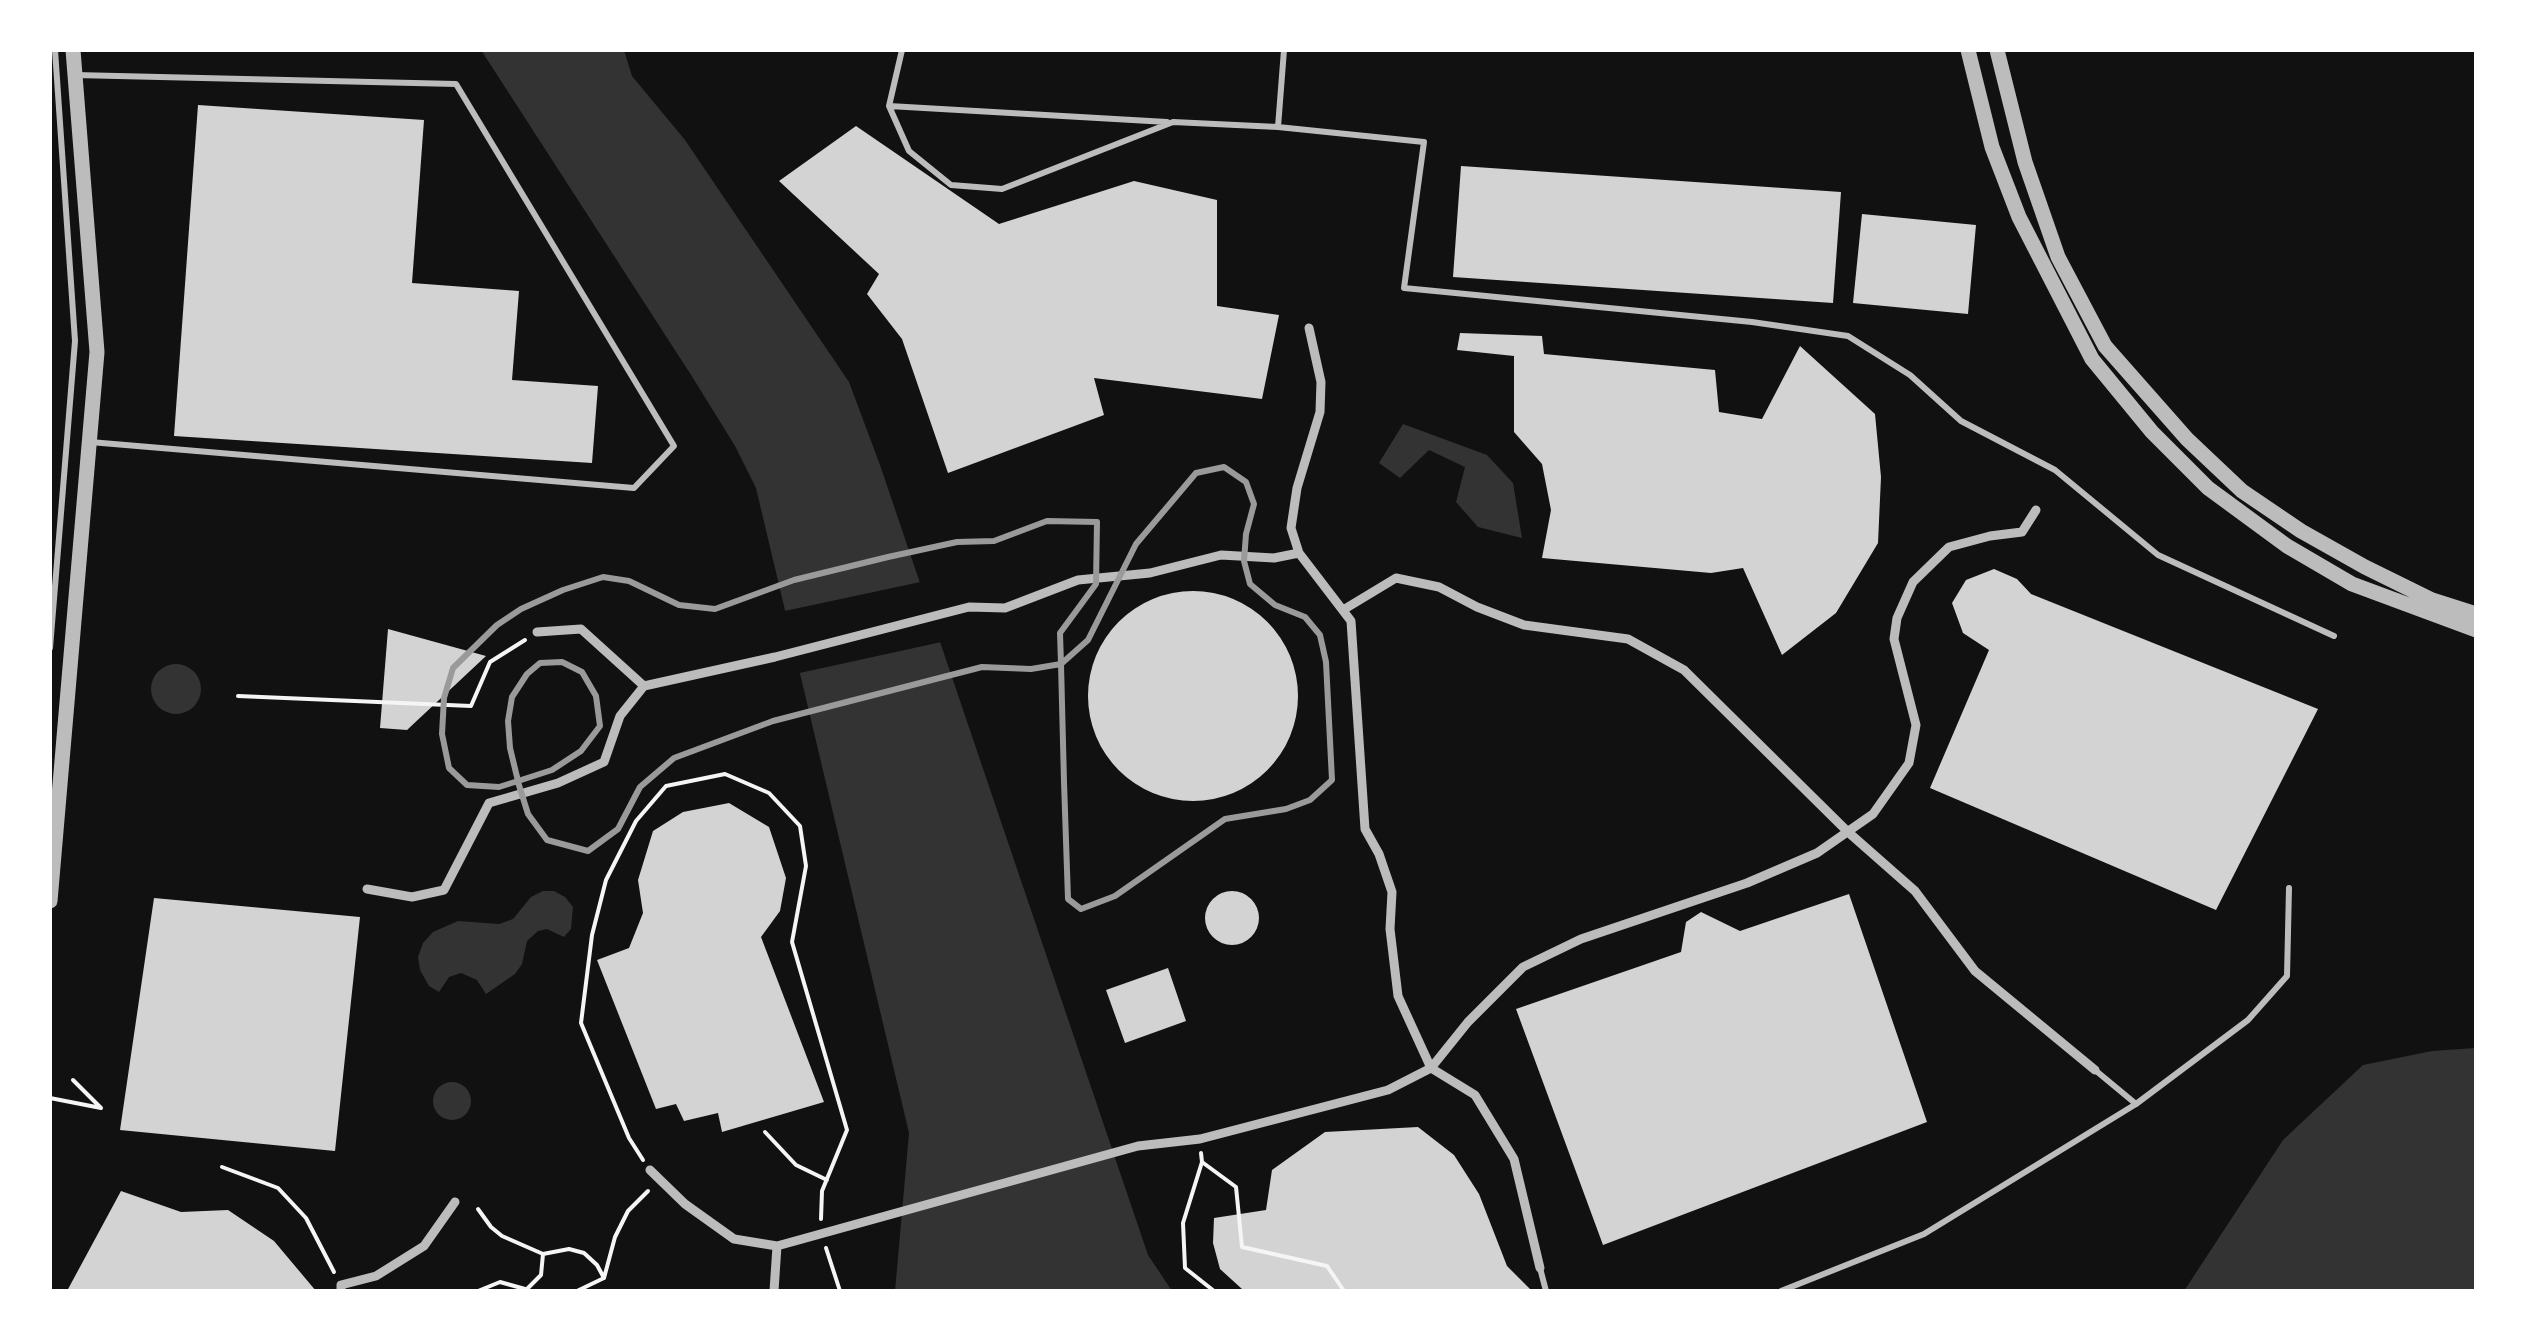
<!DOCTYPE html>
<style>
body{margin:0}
#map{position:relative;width:2526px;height:1341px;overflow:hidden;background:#111;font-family:Overpass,sans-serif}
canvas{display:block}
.frame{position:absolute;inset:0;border:52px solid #fff;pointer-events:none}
</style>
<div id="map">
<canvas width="2526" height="1341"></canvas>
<div class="frame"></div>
</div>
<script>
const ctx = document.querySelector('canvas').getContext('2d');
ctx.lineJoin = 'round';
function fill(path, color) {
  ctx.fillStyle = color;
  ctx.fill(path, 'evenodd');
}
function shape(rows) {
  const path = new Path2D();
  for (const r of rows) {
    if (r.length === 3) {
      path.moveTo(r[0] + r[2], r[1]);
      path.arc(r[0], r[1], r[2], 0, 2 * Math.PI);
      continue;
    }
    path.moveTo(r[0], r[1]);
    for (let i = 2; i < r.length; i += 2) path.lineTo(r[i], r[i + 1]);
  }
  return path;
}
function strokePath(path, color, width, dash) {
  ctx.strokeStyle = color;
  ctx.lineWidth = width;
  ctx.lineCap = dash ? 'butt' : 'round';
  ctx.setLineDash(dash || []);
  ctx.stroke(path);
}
const water = shape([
 [481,50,624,50,632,76,685,140,849,382,880,465,1148,1255,1172,1291,895,1291,909,1133,756,488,735,446,693,378],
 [1403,424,1487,455,1513,483,1522,538,1478,527,1456,502,1465,467,1429,450,1400,478,1379,463],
 [176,689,25],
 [543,891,554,891,565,897,573,907,571,929,564,937,547,929,538,931,527,941,522,964,515,974,486,994,477,980,461,973,449,977,439,992,429,986,420,970,418,957,423,943,433,932,458,921,499,924,513,919,531,897],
 [2476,1048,2476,1291,2184,1291,2283,1140,2363,1065,2432,1051],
 [452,1101,19]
]);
const pier = shape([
 [925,581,946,641,795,674,780,612]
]);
const building = shape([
 [198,105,424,120,412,283,519,291,512,380,598,386,592,463,174,436],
 [856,126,999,224,1134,181,1217,200,1217,306,1279,315,1262,399,1094,378,1104,415,948,473,902,339,867,294,879,274,779,181],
 [1461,166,1841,192,1833,303,1453,277],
 [1862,214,1976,225,1968,314,1853,303],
 [1460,333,1542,336,1544,354,1715,370,1719,412,1762,419,1800,346,1875,414,1881,477,1878,543,1836,613,1782,655,1743,568,1711,573,1542,558,1551,510,1542,464,1514,432,1514,356,1457,350],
 [1994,569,2017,579,2031,594,2318,709,2216,910,1930,788,1989,650,1963,633,1952,603,1966,580],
 [1193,696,105],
 [388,629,486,656,407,730,380,728],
 [729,803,769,827,786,878,780,911,761,937,824,1102,722,1132,718,1113,684,1121,676,1104,656,1109,597,960,629,948,643,913,638,880,653,831,683,812],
 [1232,918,27],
 [1849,894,1927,1122,1603,1245,1516,1009,1681,952,1686,922,1701,912,1740,931],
 [154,898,360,917,335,1151,120,1130],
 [1168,968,1186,1021,1125,1043,1106,990],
 [1418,1127,1454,1155,1479,1194,1507,1266,1532,1291,1255,1291,1242,1289,1220,1269,1213,1243,1214,1218,1266,1210,1272,1170,1325,1132],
 [121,1191,181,1212,228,1210,274,1241,316,1291,67,1291]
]);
const path = shape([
 [238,696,471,706,490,662,525,640],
 [50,1098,101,1108,73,1080],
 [765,1132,796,1165,827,1180],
 [1201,1153,1202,1162,1183,1223,1185,1268,1214,1291],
 [643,1160,629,1138,581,1023,592,935,606,880,636,821,666,786,725,774,769,793,800,826,806,866,792,942,847,1130,822,1191,821,1219],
 [1202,1162,1236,1187,1242,1247,1327,1266,1344,1291],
 [222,1167,278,1188,306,1218,334,1272],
 [478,1209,491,1227,502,1236,543,1254,569,1249,584,1253,597,1265,604,1278],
 [826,1248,840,1291],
 [604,1278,615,1237,628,1211,648,1191],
 [478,1291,500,1282,525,1289],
 [525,1291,541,1275,543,1254],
 [577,1291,604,1278]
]);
const service = shape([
 [902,50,889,106,909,151,951,185,1002,189,1173,122,1278,127,1284,50],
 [75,75,456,84,674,446,634,488,90,442],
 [889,106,1167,122],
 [1278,127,1424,142,1404,288,1752,322,1848,336,1910,375,1961,421,2055,470,2158,555,2334,636],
 [50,648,75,341,55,50],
 [2095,1070,2136,1104],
 [1540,1268,1546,1291],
 [1781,1291,1924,1234,2136,1104,2248,1020,2287,976,2289,888]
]);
const pedestrian = shape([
 [1309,328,1321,382,1320,412,1297,488,1291,528,1299,553,1351,621,1365,829,1379,854,1392,892,1390,929,1398,996,1431,1068,1475,1095,1514,1159,1540,1268],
 [1343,610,1396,578,1439,587,1477,607,1524,625,1628,639,1684,670,1848,832,1915,891,1975,971,2095,1070],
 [644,686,775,657,969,607,1005,608,1078,580,1150,573,1221,555,1274,558,1299,553],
 [367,889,412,897,444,890,489,803,558,783,604,762,620,716,644,686,581,629,537,632],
 [650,1170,685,1204,734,1239,777,1246,1138,1146,1200,1139,1388,1090,1431,1068,1468,1022,1523,967,1581,939,1747,883,1817,853,1873,814,1909,763,1916,725,1894,639,1897,618,1913,582,1949,547,1990,536,2022,532,2036,510],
 [341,1291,341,1285,376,1276,424,1246,455,1202],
 [774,1291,777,1246]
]);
const tertiary = shape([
 [1968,50,1992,147,2019,217,2092,359,2152,432,2208,488,2287,546,2352,584,2476,630],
 [1997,50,2025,162,2058,257,2105,346,2187,439,2242,491,2301,531,2365,567,2432,600,2476,614],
 [50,901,97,352,73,50]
]);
const rail = shape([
 [1244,561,1250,584,1275,605,1305,617,1320,635,1326,662,1332,780,1310,800,1286,809,1225,819,1115,896,1081,909,1068,899,1064,782,1061,664,1060,633,1096,584,1097,522,1047,521,994,541,957,542,888,557,794,580,715,609,679,605,629,581,603,577,563,590,521,609,497,625,453,668,444,698,442,734,449,768,467,785,499,787,518,781,552,770,581,751,600,726,596,696,582,672,562,662,540,663,527,674,512,697,508,721,510,748,518,781,518,782,528,814,547,840,588,851,618,829,640,787,674,758,773,721,982,667,1031,669,1061,664,1088,640,1136,544,1196,473,1224,467,1246,482,1254,504,1246,534,1244,561]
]);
fill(water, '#333');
fill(pier, '#111');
fill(building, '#d3d3d3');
strokePath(path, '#f5f5f5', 4);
strokePath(service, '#bcbcbc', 6);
strokePath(pedestrian, '#bcbcbc', 9);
strokePath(tertiary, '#bcbcbc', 15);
strokePath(rail, '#9a9a9a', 6);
</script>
